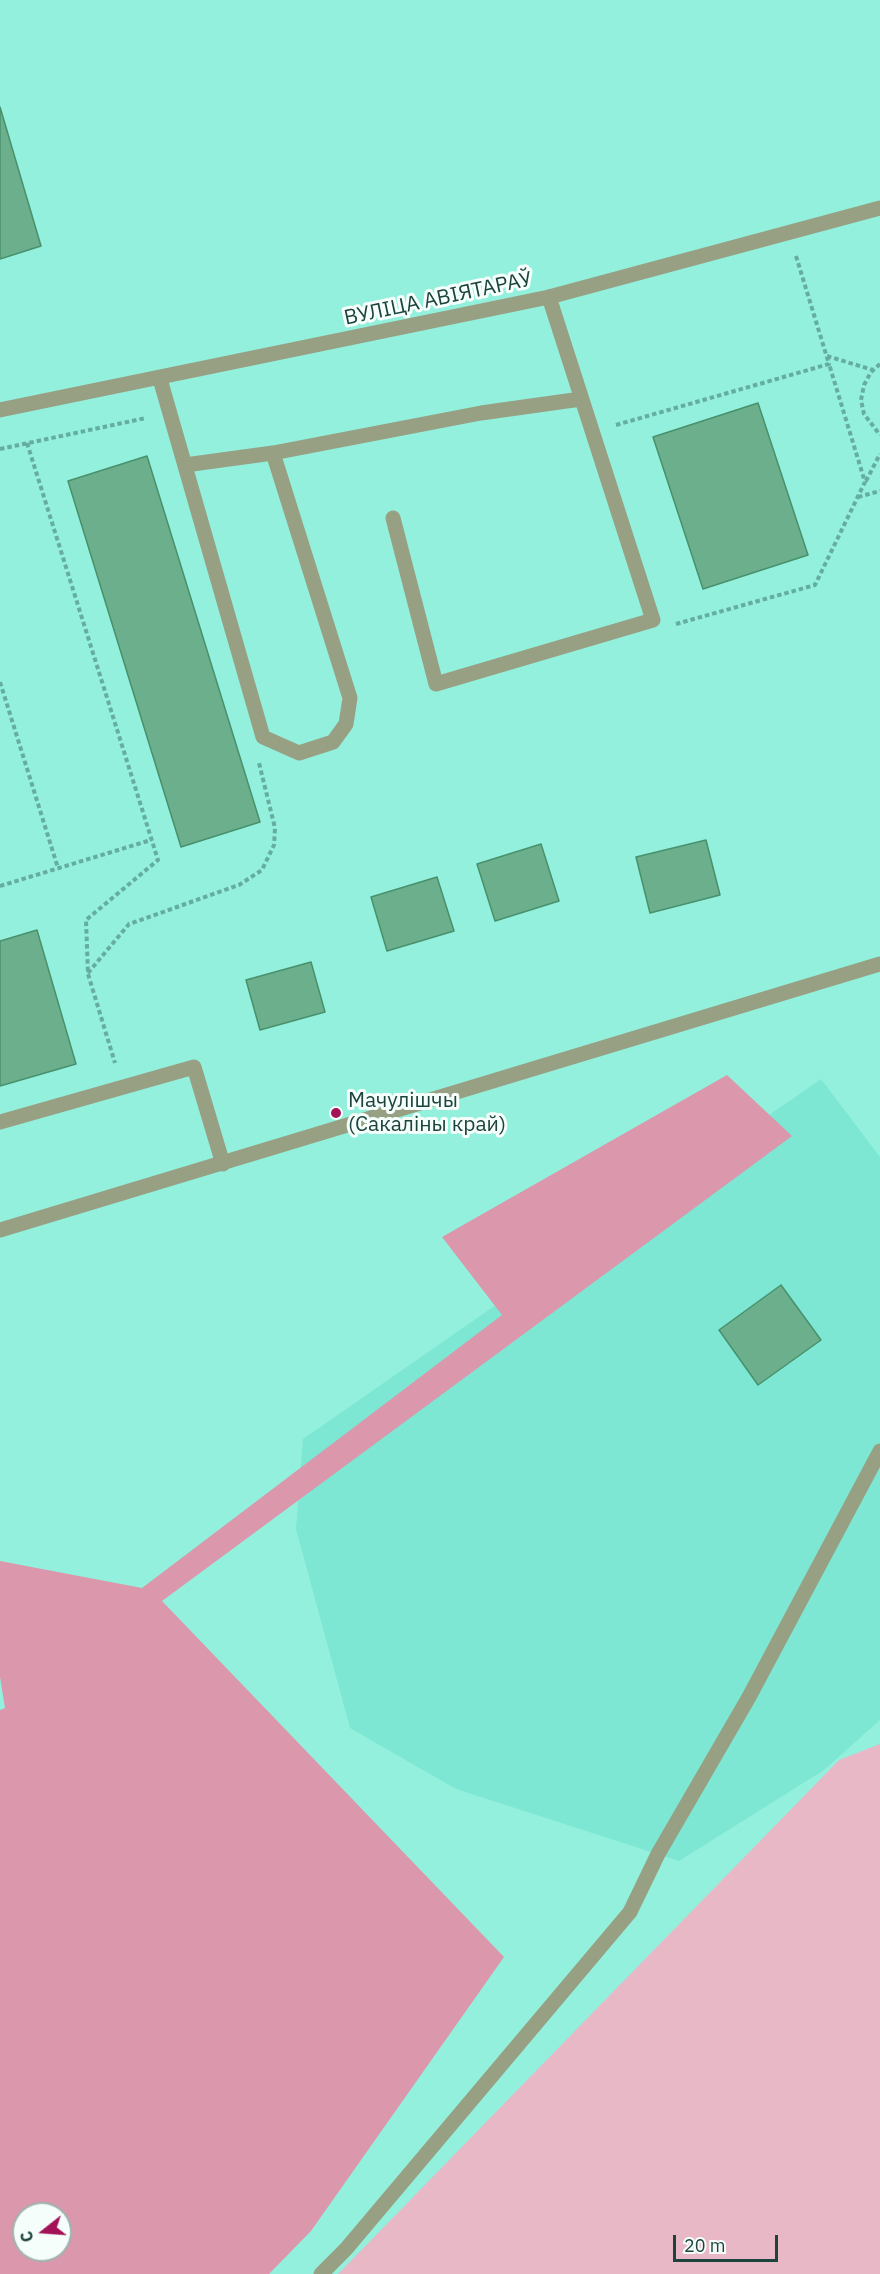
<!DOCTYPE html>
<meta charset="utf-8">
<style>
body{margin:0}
#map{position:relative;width:880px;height:2274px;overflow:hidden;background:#93f0dd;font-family:"IBM Plex Sans",sans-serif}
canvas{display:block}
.north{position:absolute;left:12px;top:2202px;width:60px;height:60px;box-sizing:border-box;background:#f6fefc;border:2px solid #9fb3af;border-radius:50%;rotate:253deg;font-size:16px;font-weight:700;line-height:24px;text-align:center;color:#1c433c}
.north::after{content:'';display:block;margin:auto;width:21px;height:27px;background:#a31257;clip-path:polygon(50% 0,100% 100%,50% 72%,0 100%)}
.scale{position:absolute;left:673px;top:2235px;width:105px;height:27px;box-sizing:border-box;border:3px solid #1c433c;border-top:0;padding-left:8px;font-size:18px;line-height:21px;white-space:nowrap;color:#1c433c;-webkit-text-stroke:4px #f6fefc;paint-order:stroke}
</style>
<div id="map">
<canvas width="880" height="2274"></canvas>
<div class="north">С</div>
<div class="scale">20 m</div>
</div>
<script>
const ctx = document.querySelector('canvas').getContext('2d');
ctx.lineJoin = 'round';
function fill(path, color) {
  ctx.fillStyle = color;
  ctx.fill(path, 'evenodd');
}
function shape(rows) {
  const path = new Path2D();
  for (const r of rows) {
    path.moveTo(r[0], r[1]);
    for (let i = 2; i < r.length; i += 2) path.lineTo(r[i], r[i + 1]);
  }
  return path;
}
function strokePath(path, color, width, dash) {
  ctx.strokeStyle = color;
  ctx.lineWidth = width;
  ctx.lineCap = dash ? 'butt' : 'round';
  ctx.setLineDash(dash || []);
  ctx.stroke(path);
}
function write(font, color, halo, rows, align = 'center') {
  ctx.font = font + ' "IBM Plex Sans",sans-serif';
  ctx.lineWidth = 6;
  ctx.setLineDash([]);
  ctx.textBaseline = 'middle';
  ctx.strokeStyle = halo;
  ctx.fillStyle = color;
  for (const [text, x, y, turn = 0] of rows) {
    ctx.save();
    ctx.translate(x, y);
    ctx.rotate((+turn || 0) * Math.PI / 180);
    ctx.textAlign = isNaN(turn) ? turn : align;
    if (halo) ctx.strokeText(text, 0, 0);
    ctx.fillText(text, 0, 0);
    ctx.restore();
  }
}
const built = shape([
 [821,1079,880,1157,880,1720,824,1770,679,1861,456,1789,350,1728,296,1529,303,1439]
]);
const green = shape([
 [880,1744,880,2274,338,2274,839,1760]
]);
const forest = shape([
 [727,1075,792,1136,162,1601,504,1957,311,2231,269,2274,0,2274,0,1710,5,1708,0,1677,0,1561,142,1588,502,1315,442,1237],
 [24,2214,60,2214,60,2250,24,2250]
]);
const building = shape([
 [0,107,41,246,0,259,0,107],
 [758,403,808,555,703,589,653,437,758,403],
 [147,456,260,822,181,847,68,481,147,456],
 [706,840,720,895,650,913,636,857,706,840],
 [541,844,559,901,495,921,477,864,541,844],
 [437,877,454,931,387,951,371,897,437,877],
 [37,930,76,1064,0,1086,0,941,37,930],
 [311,962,325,1012,260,1030,246,980,311,962],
 [781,1285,821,1340,758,1385,719,1330,781,1285]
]);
const path = shape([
 [827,356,873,370],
 [880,364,871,372,864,385,861,400,864,414,880,435],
 [616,425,829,364,796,256],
 [27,443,158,860,86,920,88,974,115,1063],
 [0,449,146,418],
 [866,481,880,454],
 [858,497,880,491],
 [676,624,815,585,865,482,829,364],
 [0,682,58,868],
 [0,886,151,840],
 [88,973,129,924,239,885,262,870,274,845,275,828,259,763]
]);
const lane = shape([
 [160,379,263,737,299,753,333,742,346,724,350,698,273,453,481,413,581,399],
 [185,465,273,453],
 [393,518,436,684,653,620,549,297],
 [0,1122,194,1067,223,1164],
 [321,2274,346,2249,630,1912,658,1854,749,1697,880,1451]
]);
const street = shape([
 [0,410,549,297,880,208],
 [0,1230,880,964]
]);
const markers = [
 [336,1113,6,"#a31257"]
];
const streetNames = [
 ["ВУЛІЦА АВІЯТАРАЎ",438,299,-12]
];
const poiNames = [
 ["Мачулішчы",348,1101],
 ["(Сакаліны край)",348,1125]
];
fill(built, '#7de7d3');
fill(green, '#e9b8c6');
fill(forest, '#db97ab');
fill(building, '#6caf8c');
strokePath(building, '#48916d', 1.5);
strokePath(path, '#65ad9f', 4, [4.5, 3]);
strokePath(lane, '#98a083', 15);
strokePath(street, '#98a083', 15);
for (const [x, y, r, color] of markers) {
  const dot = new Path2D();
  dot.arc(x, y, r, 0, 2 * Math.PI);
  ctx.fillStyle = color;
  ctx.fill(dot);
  strokePath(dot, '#f6fefc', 2);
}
write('21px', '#1c433c', '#f6fefc', streetNames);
write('21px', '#1c433c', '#f6fefc', poiNames, 'left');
</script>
